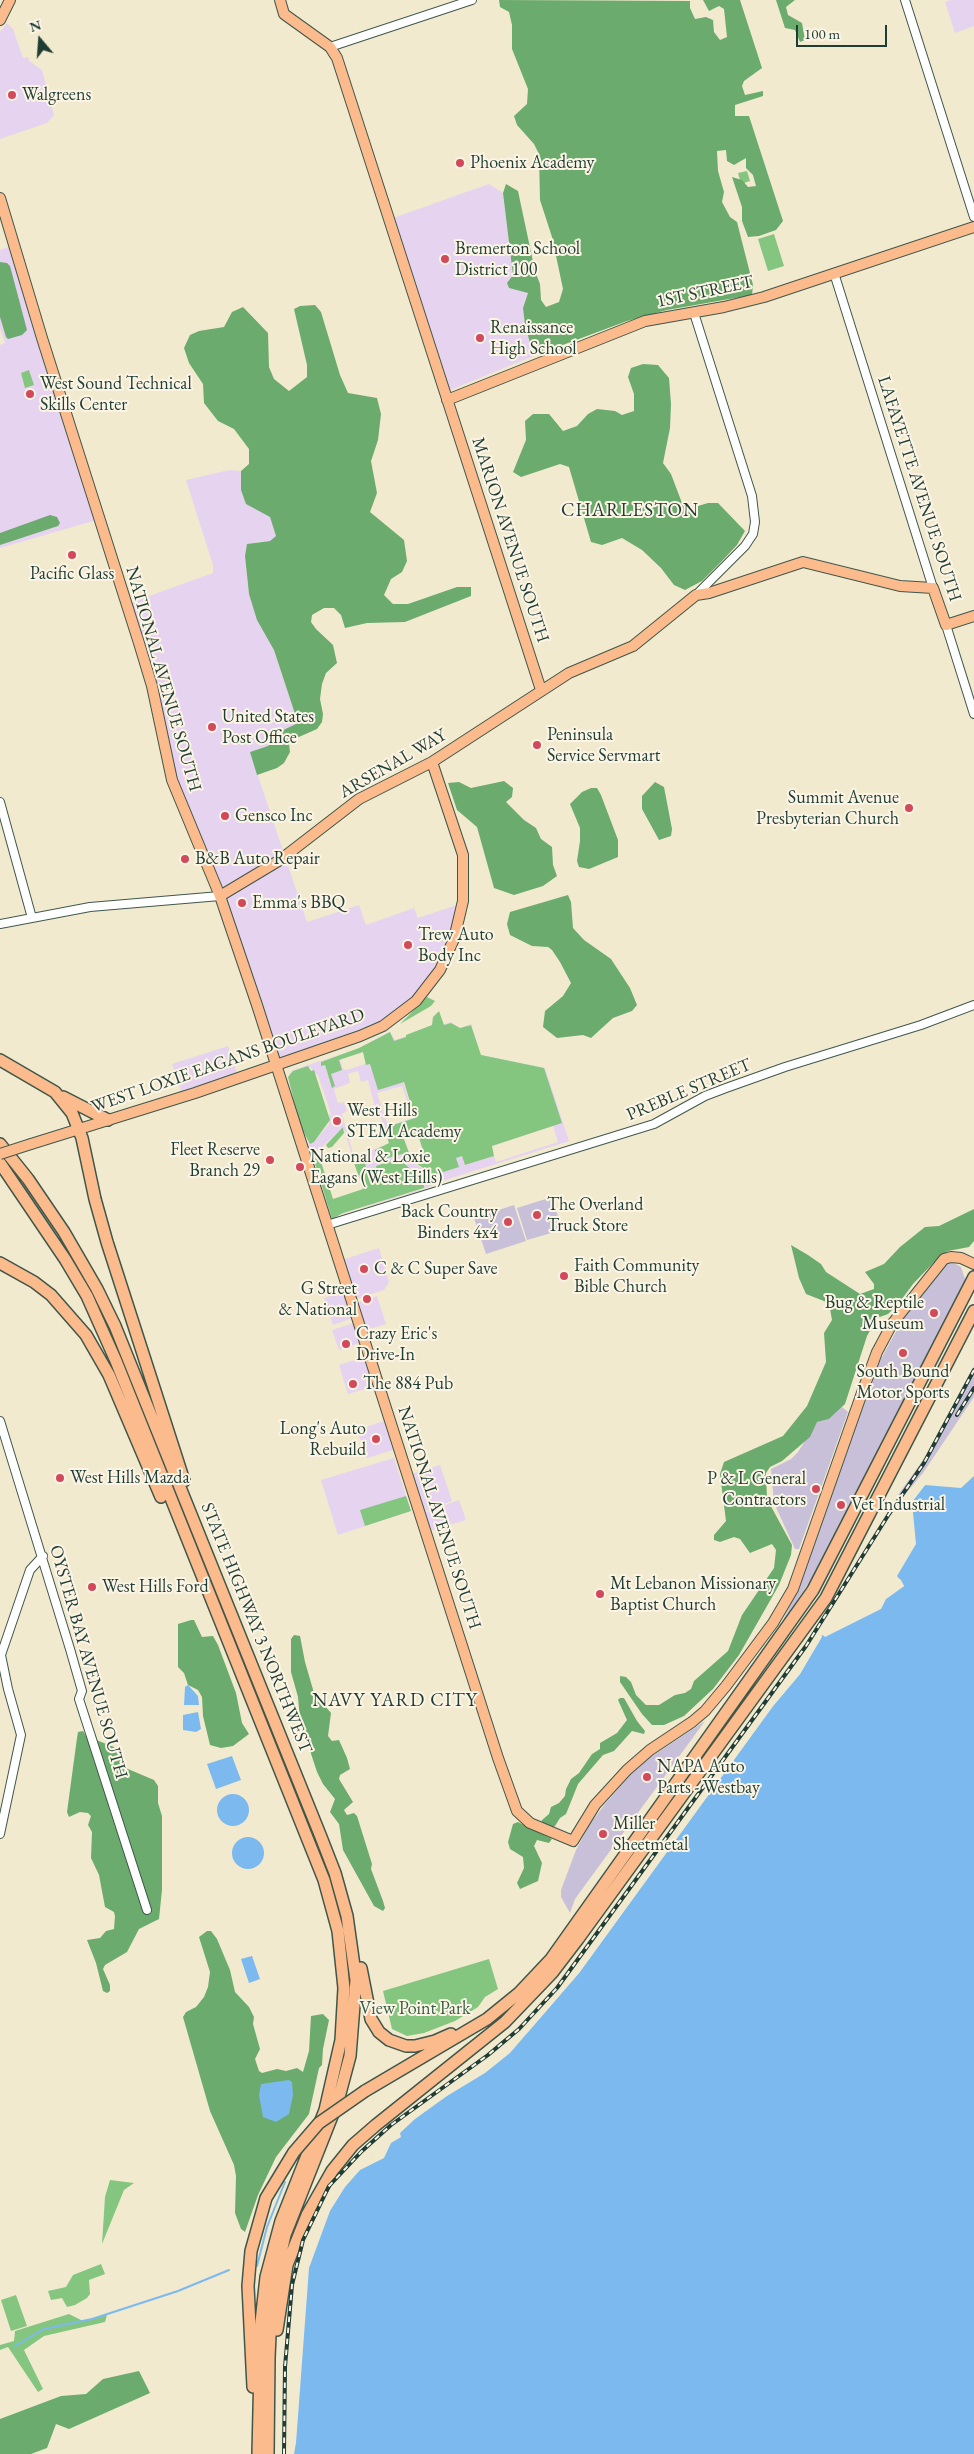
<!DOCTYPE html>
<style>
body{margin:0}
#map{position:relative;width:974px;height:2454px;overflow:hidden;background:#f2eacf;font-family:"EB Garamond",serif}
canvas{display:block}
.north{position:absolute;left:15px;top:15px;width:50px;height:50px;-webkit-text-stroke:4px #fcf5e5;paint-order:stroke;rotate:342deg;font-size:14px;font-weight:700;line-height:20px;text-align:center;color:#1f3d34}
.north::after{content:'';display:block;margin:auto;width:18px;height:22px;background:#1f3d34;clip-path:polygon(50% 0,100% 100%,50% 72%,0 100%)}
.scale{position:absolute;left:796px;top:25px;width:91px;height:22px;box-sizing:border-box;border:2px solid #1f3d34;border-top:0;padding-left:6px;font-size:15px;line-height:18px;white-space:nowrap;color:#1f3d34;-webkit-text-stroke:4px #fcf5e5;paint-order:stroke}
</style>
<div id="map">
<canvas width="974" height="2454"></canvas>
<div class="north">N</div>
<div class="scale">100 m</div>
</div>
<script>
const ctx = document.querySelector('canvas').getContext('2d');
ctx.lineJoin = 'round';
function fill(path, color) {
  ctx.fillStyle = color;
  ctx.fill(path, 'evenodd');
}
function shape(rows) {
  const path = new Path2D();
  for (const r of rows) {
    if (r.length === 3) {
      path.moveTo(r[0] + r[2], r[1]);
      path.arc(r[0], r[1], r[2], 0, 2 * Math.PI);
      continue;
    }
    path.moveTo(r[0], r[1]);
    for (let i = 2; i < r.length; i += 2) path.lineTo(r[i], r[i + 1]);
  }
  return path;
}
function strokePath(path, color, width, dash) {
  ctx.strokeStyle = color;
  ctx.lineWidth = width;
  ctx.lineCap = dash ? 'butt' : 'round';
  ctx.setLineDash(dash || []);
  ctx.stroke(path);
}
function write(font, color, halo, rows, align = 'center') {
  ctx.font = font + ' "EB Garamond",serif';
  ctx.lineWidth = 4;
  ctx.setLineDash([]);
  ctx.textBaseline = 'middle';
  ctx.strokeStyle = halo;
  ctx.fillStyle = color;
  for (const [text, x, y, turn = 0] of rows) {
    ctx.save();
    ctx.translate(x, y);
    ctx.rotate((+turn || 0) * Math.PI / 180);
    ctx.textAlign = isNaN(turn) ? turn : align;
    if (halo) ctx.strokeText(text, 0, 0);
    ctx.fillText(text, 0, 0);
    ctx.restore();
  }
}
const built = shape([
 [951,0,974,0,974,26,955,33,945,2],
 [7,23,13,29,23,58,28,57,29,61,42,70,54,115,47,123,0,139,0,32],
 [489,184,503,193,513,275,507,283,509,288,528,293,523,308,525,325,530,343,536,355,448,391,393,218],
 [14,245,100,519,0,548,0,345,5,343,0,328,0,250],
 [229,470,241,471,241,490,270,517,276,536,270,541,256,542,245,556,249,594,274,650,298,723,279,732,268,746,250,752,307,922,359,905,366,925,414,908,418,918,463,903,440,970,401,1014,277,1065,221,891,183,807,127,604,213,573,213,565,186,480],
 [451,1022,460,1028,472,1024,481,1055,545,1068,569,1141,442,1181,419,1191,344,1213,336,1218,331,1218,305,1132,300,1126,289,1074,293,1070,359,1048,390,1032,395,1040],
 [451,1023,460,1028,472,1025,481,1055,491,1146,553,1126,558,1142,496,1162,494,1156,465,1165,462,1156,456,1158,458,1167,434,1175,412,1162,425,1157,418,1134,404,1139,411,1160,402,1154,384,1159,383,1157,382,1147,382,1146,362,1154,368,1174,377,1171,376,1166,391,1161,401,1161,422,1179,423,1189,372,1204,332,1218,328,1209,333,1199,318,1151,343,1127,363,1189,342,1114,347,1111,344,1102,338,1103,334,1089,350,1083,348,1074,358,1071,361,1082,368,1080,377,1115,381,1118,389,1143,415,1118,403,1082,370,1064,366,1065,365,1062,365,1064,347,1070,343,1069,340,1060,363,1052,367,1061,364,1052,339,1060,331,1074,332,1087,325,1065,321,1066,322,1061,359,1048,389,1032,394,1041,399,1042],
 [310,1067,314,1073,318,1075,331,1114,329,1116,329,1124,314,1142,309,1143,300,1125,289,1082],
 [402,1086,413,1118,388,1126,377,1093],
 [417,1134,425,1157,412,1161,404,1139],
 [228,1046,238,1076,182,1094,172,1064],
 [379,1248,389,1282,384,1290,360,1298,352,1298,339,1261],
 [347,1291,356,1317,333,1325,324,1298],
 [377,1296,386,1324,363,1331,354,1304],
 [357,1322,363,1342,339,1350,332,1330],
 [365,1357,375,1386,348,1394,339,1365],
 [384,1421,393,1450,367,1458,357,1430],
 [394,1458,411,1511,338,1535,321,1480],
 [440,1465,452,1501,420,1513,408,1475],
 [459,1500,466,1520,426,1532,420,1514]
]);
const industrial = shape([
 [552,1197,562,1230,527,1240,517,1208],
 [514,1205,526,1241,486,1254,474,1218],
 [952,1262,961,1267,965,1279,963,1285,817,1570,781,1625,793,1598,877,1366,903,1319,947,1263],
 [974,1366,974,1397,923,1473,902,1498,898,1495,931,1449],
 [842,1407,848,1412,799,1549,795,1549,774,1503,771,1469,791,1459,798,1452,817,1422,829,1419],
 [705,1721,575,1899,570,1913,561,1897,561,1890,576,1850,590,1824,605,1804,631,1774,651,1757]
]);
const green = shape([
 [747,171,750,181,741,184,738,173],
 [774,234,784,266,768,271,758,239],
 [29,370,34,385,25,388,21,373],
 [427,997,435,1001,431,1006,400,1024],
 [439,1011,444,1025,451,1023,460,1028,471,1025,481,1055,544,1068,562,1123,492,1146,494,1156,465,1165,462,1156,456,1158,459,1167,434,1175,402,1154,384,1159,383,1157,378,1158,375,1150,389,1143,384,1128,415,1118,404,1082,378,1090,370,1064,366,1065,363,1052,339,1060,342,1070,331,1074,335,1086,332,1088,325,1065,321,1066,321,1062,359,1048,390,1032,394,1041,406,1037,406,1035,432,1025,433,1017],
 [418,1134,425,1157,412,1161,404,1139],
 [308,1066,311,1071,314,1070,330,1120,314,1142,310,1144,300,1125,288,1077,293,1071],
 [343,1127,344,1133,332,1147,328,1148,326,1145],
 [318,1153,333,1199,363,1189,352,1157,362,1154,368,1173,377,1171,376,1166,391,1161,401,1161,423,1179,424,1188,343,1213,332,1219,314,1160],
 [406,1496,411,1511,365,1526,360,1510],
 [489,1959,498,1989,485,1997,478,2007,455,2021,424,2033,407,2036,392,2029,383,1991],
 [110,2180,134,2183,124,2190,102,2244,105,2197],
 [101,2264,105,2274,89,2280,90,2294,87,2298,75,2305,67,2307,62,2298,51,2300,48,2291,66,2287,73,2275],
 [16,2295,27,2326,11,2331,1,2300],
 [69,2314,83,2321,107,2315,105,2322,44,2336,24,2350,43,2389,38,2392,8,2347,0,2350,0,2345,14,2341,15,2331]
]);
const forest = shape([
 [499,0,690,1,690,8,695,19,706,17,713,20,714,32,720,40,727,37,724,9,719,6,709,11,703,0,740,0,762,68,744,81,742,86,745,95,763,91,763,96,735,105,735,116,749,116,783,221,776,230,759,236,748,237,742,221,742,207,732,177,742,180,748,187,756,186,753,175,746,168,746,158,734,165,727,161,726,150,717,151,718,171,724,192,722,202,730,217,737,222,753,285,752,295,667,310,627,321,536,355,530,343,525,325,523,308,528,293,509,288,507,283,513,275,503,193,506,184,518,191,535,271,540,284,541,300,546,307,559,302,563,289,552,237,540,200,539,154,534,144,517,125,514,116,527,104,528,89,512,49,512,25,509,12,500,7],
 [776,0,795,0,786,7,788,15,802,23,805,40,800,42,795,30,785,28],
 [0,262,7,263,10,266,27,330,22,335,8,339,6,337,0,317],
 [315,305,321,312,340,375,348,393,377,398,381,414,378,440,371,461,377,493,370,512,404,540,407,561,402,572,391,579,384,595,393,604,408,604,457,587,471,587,471,596,405,622,367,623,345,628,341,615,334,608,324,608,312,615,311,622,316,629,333,645,337,663,326,673,322,684,320,699,323,714,322,722,317,729,292,740,289,744,290,752,284,763,277,768,257,775,250,752,268,746,279,732,298,723,274,650,257,620,249,594,245,556,247,544,270,541,276,536,270,517,246,504,241,490,241,471,249,464,249,449,234,429,218,421,204,403,203,384,189,363,184,348,190,335,199,331,224,327,232,312,243,307,268,333,269,367,274,379,289,391,307,377,307,365,294,309,300,306],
 [643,364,658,365,669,378,671,404,670,428,663,463,671,474,682,503,688,509,708,503,718,503,745,531,737,545,721,562,702,581,685,590,674,585,661,568,642,550,622,538,602,545,591,542,569,467,560,464,521,477,513,472,526,440,525,421,533,414,549,414,563,431,577,426,588,414,597,409,615,411,622,415,634,411,634,394,628,377,631,368],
 [50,515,57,517,60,523,58,526,0,545,0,533],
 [504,781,513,788,512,797,506,802,524,820,536,828,541,839,552,847,553,865,557,876,543,886,514,895,494,888,477,827,457,810,448,783,459,782,471,788],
 [655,782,664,787,672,829,671,836,659,840,642,809,642,796],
 [591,788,597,788,601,795,618,840,618,857,589,869,579,867,577,861,580,841,580,828,570,804,582,792],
 [568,895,571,902,573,928,584,940,611,959,630,988,637,1005,632,1011,613,1018,591,1038,583,1035,557,1038,543,1027,545,1011,563,996,571,983,560,962,552,950,548,947,532,946,510,935,507,924,510,912],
 [974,1209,974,1241,969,1247,948,1251,938,1258,913,1284,899,1303,888,1314,877,1318,867,1336,845,1404,829,1419,817,1422,810,1437,782,1461,770,1467,766,1473,767,1499,792,1545,791,1555,779,1585,739,1655,713,1689,684,1716,664,1725,652,1725,642,1714,620,1682,620,1676,626,1677,631,1682,636,1695,646,1705,659,1705,675,1695,685,1693,691,1689,694,1681,728,1651,742,1615,774,1568,776,1550,772,1544,750,1553,740,1539,734,1537,720,1542,714,1540,714,1535,726,1521,720,1474,724,1462,783,1436,807,1406,826,1362,824,1333,832,1320,829,1303,806,1294,799,1278,791,1245,808,1255,821,1264,826,1272,860,1294,874,1289,874,1284,865,1272,884,1264,900,1247,925,1227,939,1226],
 [191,1620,194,1620,202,1637,213,1636,218,1645,236,1693,242,1723,249,1734,233,1746,221,1748,210,1745,203,1716,202,1697,198,1690,188,1685,184,1673,178,1667,178,1624],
 [294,1635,300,1636,305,1662,314,1693,331,1713,328,1736,332,1741,339,1740,347,1758,350,1769,340,1775,339,1779,353,1802,344,1810,347,1815,354,1813,357,1816,372,1864,371,1869,383,1901,385,1908,383,1911,374,1906,343,1850,339,1824,330,1812,335,1799,323,1784,317,1772,300,1720,298,1697,291,1672,291,1639],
 [620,1698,624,1698,637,1721,645,1731,644,1734,632,1731,614,1751,603,1755,578,1784,566,1814,560,1818,555,1826,552,1828,541,1825,542,1820,549,1814,551,1807,559,1803,565,1796,566,1789,571,1779,579,1773,592,1754,600,1749,600,1743,617,1733,627,1720,618,1700],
 [83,1731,86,1736,114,1747,122,1763,128,1769,154,1780,158,1786,158,1803,162,1816,162,1890,159,1919,139,1929,127,1952,105,1965,103,1969,110,1985,110,1991,107,1993,103,1991,96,1963,87,1940,100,1938,106,1931,114,1929,115,1916,114,1912,105,1907,99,1875,91,1858,92,1832,88,1825,91,1816,88,1813,80,1812,69,1817,67,1812,77,1738,78,1732],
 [518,1822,552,1839,549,1843,537,1840,534,1846,542,1863,538,1881,520,1889,517,1883,524,1868,523,1857,510,1849,508,1842,513,1824],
 [207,1931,211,1931,217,1939,230,1970,235,1992,249,2007,254,2017,253,2024,260,2049,255,2059,259,2071,262,2073,277,2069,286,2071,297,2068,303,2072,309,2051,311,2016,323,2014,329,2020,323,2049,322,2065,319,2068,309,2114,276,2157,258,2195,245,2232,241,2229,235,2213,236,2176,234,2165,210,2111,183,2017,186,2012,196,2007,204,1997,208,1987,210,1972,199,1937],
 [139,2371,150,2393,69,2429,56,2424,47,2448,31,2454,0,2454,0,2419,61,2396,86,2394,103,2379]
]);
const water = shape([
 [974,1452,974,2454,291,2454,304,2267,336,2194,371,2156,377,2144,485,2066,528,2032,579,1973,773,1706,800,1674,821,1636,850,1624,904,1586,897,1576,916,1544,912,1502,925,1485,944,1482],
 [188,1685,198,1696,199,1705,184,1705,185,1687],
 [198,1712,201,1729,196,1732,183,1730,183,1715],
 [232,1756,241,1780,216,1789,207,1764],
 [233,1810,16],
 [248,1853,16],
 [252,1956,260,1979,249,1983,241,1959],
 [289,2080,292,2082,293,2095,289,2114,276,2122,263,2117,259,2095,261,2084]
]);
const pier = shape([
 [974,1450,974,1476,961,1488,925,1485,910,1504,920,1486,925,1483,943,1480],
 [895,1576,901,1580,904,1586,886,1599,881,1609,825,1637,822,1634,860,1616,899,1587,901,1585],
 [820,1634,822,1637,800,1674,773,1706,579,1973,528,2032,510,2053,485,2073,447,2096,415,2119,400,2133,401,2137,391,2143,384,2158,360,2170,345,2187,330,2211,309,2268,296,2443,294,2454,289,2454,295,2320,299,2282,314,2230,333,2194,362,2158,371,2156,377,2141,484,2064,526,2030,577,1972,771,1704,797,1673]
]);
const stream = shape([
 [257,2266,267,2227,285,2182],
 [15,2346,44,2329,92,2319,178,2291,229,2270]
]);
const minor = shape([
 [905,0,974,217],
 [330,47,472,0],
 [834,273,933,588],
 [694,313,752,496,755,522,753,534,745,546,696,595],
 [946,625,974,714],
 [0,802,32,918],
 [0,924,90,907,220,896],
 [327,1225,654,1124,705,1096,726,1088,785,1067,921,1025,974,1005],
 [0,1421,70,1649,82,1691,79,1699,147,1910],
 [0,1834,21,1735,8,1689,1,1655,30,1570,43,1556]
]);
const major = shape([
 [280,0,284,14,330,47,337,58,541,690],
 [0,20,10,0],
 [0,198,42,338,139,643,152,686,172,780,220,896,257,1005,498,1758,517,1811,530,1823,573,1841,595,1805,627,1770,650,1750,692,1722,705,1711,726,1686,773,1623,793,1589,863,1390,877,1352,892,1324,944,1259,951,1257,961,1258,974,1264],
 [447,400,645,321,724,307,764,297,974,227],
 [220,896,280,860,359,799,432,762,569,673,633,646,696,595,709,593,803,562,900,586,933,588,946,625,974,616],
 [31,1144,195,1093,360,1036,383,1026,416,1001,440,970,454,939,463,901,463,855,432,762]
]);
const highway = shape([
 [0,1060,55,1092,72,1113,82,1138,95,1199,107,1242,184,1481],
 [63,1097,108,1120],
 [0,1144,28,1179,64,1232,97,1289,115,1326,321,1837,335,1873,347,1916,356,1980,350,2056,338,2101,285,2235,277,2270,271,2312,269,2358,268,2454],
 [0,1163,65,1259,87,1296,116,1361,324,1880,338,1931,344,1988,341,2040,325,2110,281,2221,266,2277,261,2322,258,2454],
 [0,1263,34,1282,51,1295,86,1335,109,1375,161,1497],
 [361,1968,371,2019,379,2032,389,2040,406,2046,415,2046,435,2041,451,2034],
 [365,2091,487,2019,519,1993,551,1959,813,1590,974,1277],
 [277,2330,287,2265,307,2215,332,2171,353,2145,376,2125,505,2022,552,1973,578,1939,826,1598,974,1311],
 [253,2387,248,2286,251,2251,266,2198,294,2152]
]);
const rail = shape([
 [957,1415,974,1388],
 [284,2454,285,2367,292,2285,303,2240,329,2186,362,2151,391,2125,488,2055,519,2029,557,1988,806,1646,889,1514,924,1463,974,1370]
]);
const majorBridge = shape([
 [0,1154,31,1144]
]);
const highwayBridge = shape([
 [294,2152,319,2123,365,2091]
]);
const markers = [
 [12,95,5,"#d1495b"],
 [460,163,5,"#d1495b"],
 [445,259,5,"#d1495b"],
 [480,338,5,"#d1495b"],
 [30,394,5,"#d1495b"],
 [72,555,5,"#d1495b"],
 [212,727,5,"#d1495b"],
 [537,745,5,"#d1495b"],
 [909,808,5,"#d1495b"],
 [225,816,5,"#d1495b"],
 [185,859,5,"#d1495b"],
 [242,903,5,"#d1495b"],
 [408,945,5,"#d1495b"],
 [337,1121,5,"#d1495b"],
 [270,1160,5,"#d1495b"],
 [300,1167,5,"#d1495b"],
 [537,1215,5,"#d1495b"],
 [508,1222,5,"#d1495b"],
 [364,1269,5,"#d1495b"],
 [564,1276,5,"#d1495b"],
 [367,1299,5,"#d1495b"],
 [934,1313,5,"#d1495b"],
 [346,1344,5,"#d1495b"],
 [903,1353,5,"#d1495b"],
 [353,1384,5,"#d1495b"],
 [376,1439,5,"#d1495b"],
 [60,1478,5,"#d1495b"],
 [816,1489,5,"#d1495b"],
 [841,1505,5,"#d1495b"],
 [92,1587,5,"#d1495b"],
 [600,1594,5,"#d1495b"],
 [647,1777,5,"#d1495b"],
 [603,1834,5,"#d1495b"]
];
const poiNames = [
 ["Walgreens",22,95],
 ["Phoenix Academy",470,163],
 ["Bremerton School",455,249],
 ["District 100",455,270],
 ["Renaissance",490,328],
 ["High School",490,349],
 ["West Sound Technical",40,384],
 ["Skills Center",40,405],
 ["Pacific Glass",72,574,"center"],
 ["United States",222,717],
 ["Post Office",222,738],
 ["Peninsula",547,735],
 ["Service Servmart",547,756],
 ["Summit Avenue",899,798,"right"],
 ["Presbyterian Church",899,819,"right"],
 ["Gensco Inc",235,816],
 ["B&B Auto Repair",195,859],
 ["Emma's BBQ",252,903],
 ["Trew Auto",418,935],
 ["Body Inc",418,956],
 ["West Hills",347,1111],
 ["STEM Academy",347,1132],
 ["Fleet Reserve",260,1150,"right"],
 ["Branch 29",260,1171,"right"],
 ["National & Loxie",310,1157],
 ["Eagans (West Hills)",310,1178],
 ["The Overland",547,1205],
 ["Truck Store",547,1226],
 ["Back Country",498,1212,"right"],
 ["Binders 4x4",498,1233,"right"],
 ["Faith Community",574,1266],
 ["Bible Church",574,1287],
 ["C & C Super Save",374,1269],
 ["G Street",357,1289,"right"],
 ["& National",357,1310,"right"],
 ["Bug & Reptile",924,1303,"right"],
 ["Museum",924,1324,"right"],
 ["Crazy Eric's",356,1334],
 ["Drive-In",356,1355],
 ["South Bound",903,1372,"center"],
 ["Motor Sports",903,1393,"center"],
 ["The 884 Pub",363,1384],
 ["Long's Auto",366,1429,"right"],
 ["Rebuild",366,1450,"right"],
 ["West Hills Mazda",70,1478],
 ["P & L General",806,1479,"right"],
 ["Contractors",806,1500,"right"],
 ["Vet Industrial",851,1505],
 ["Mt Lebanon Missionary",610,1584],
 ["Baptist Church",610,1605],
 ["West Hills Ford",102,1587],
 ["NAPA Auto",657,1767],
 ["Parts - Westbay",657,1788],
 ["Miller",613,1824],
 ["Sheetmetal",613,1845]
];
const streetNames = [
 ["1ST STREET",705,292,-12],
 ["LAFAYETTE AVENUE SOUTH",919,489,72],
 ["MARION AVENUE SOUTH",510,540,72],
 ["NATIONAL AVENUE SOUTH",163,679,74],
 ["ARSENAL WAY",393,764,-30],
 ["WEST LOXIE EAGANS BOULEVARD",228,1061,-19],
 ["PREBLE STREET",689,1090,-23],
 ["NATIONAL AVENUE SOUTH",439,1518,72],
 ["STATE HIGHWAY 3 NORTHWEST",256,1628,68],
 ["OYSTER BAY AVENUE SOUTH",88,1662,74]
];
const parkNames = [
 ["View Point Park",415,2009]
];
const neighbourhoodNames = [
 ["CHARLESTON",630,511],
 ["NAVY YARD CITY",395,1701]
];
fill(built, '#e6d3f0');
fill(industrial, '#c8c0d8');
fill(green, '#84c67f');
fill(forest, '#6bab6e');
fill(water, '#7cb9ef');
fill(pier, '#f2eacf');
strokePath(stream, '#7cb9ef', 2);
strokePath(minor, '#3f574b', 10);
strokePath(major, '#3f574b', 12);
strokePath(highway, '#3f574b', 14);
strokePath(minor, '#fff', 8);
strokePath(major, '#fbbb8c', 10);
strokePath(highway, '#fbbb8c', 11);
strokePath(rail, '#1f3d34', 4);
strokePath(rail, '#fcf5e5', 2, [5.5]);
strokePath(majorBridge, '#3f574b', 12, []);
strokePath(highwayBridge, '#3f574b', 14, []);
strokePath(majorBridge, '#fbbb8c', 10);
strokePath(highwayBridge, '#fbbb8c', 11);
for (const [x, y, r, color] of markers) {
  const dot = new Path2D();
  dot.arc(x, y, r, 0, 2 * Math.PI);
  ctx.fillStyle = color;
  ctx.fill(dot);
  strokePath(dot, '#fcf5e5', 2);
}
write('18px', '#1f3d34', '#fcf5e5', poiNames, 'left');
write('18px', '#1f3d34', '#fcf5e5', streetNames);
write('18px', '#385f47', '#fcf5e5', parkNames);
ctx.letterSpacing = '1px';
write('19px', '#1f3d34', '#fcf5e5', neighbourhoodNames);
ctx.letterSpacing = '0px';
</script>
